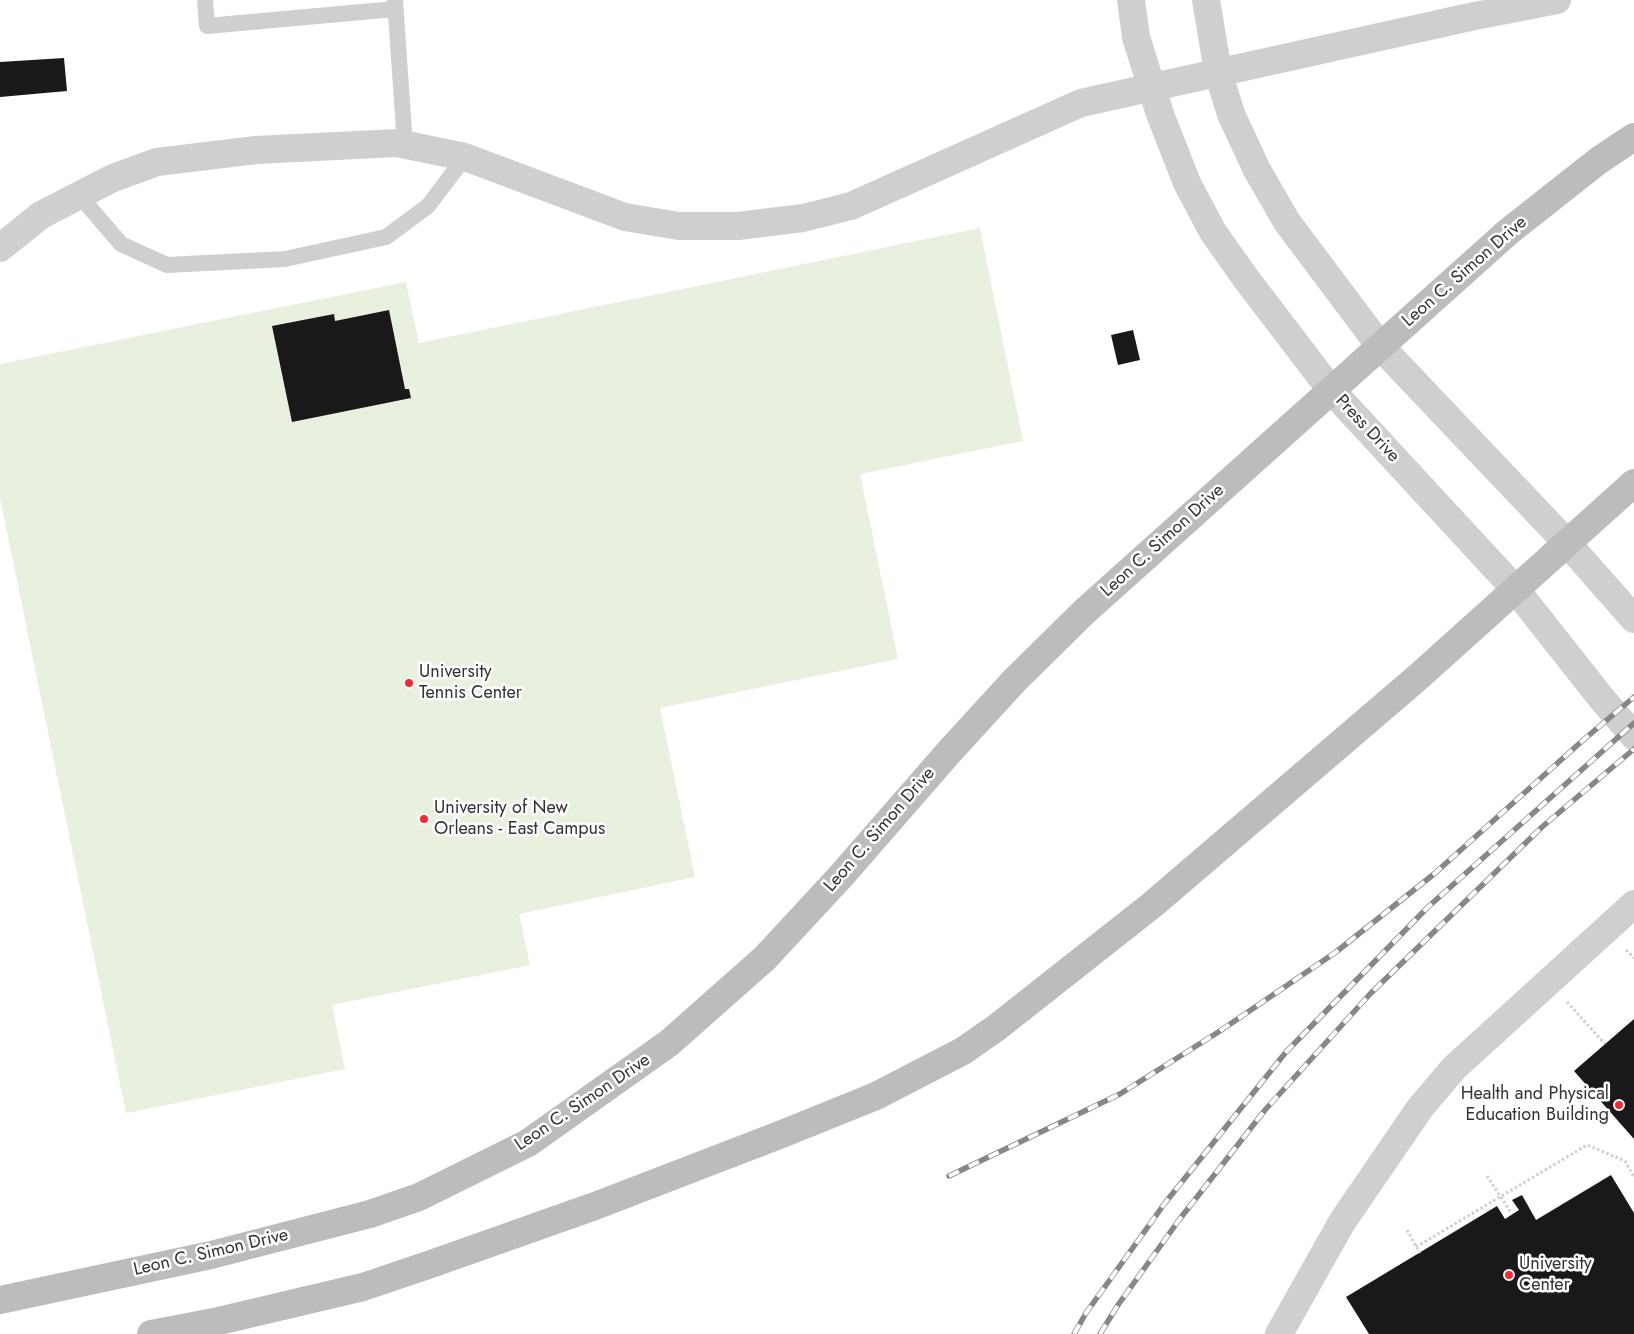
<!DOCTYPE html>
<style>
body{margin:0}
canvas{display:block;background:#fff}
</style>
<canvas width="1634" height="1334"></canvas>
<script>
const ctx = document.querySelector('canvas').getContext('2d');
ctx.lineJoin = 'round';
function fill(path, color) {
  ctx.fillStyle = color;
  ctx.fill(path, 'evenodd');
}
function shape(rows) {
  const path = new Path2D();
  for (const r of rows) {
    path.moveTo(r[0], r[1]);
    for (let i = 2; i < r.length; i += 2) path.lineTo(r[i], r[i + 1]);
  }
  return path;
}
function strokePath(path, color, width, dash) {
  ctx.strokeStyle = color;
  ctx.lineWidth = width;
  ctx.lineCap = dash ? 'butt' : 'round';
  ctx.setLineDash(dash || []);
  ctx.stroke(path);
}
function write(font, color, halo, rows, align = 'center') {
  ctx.font = font + ' Jost,sans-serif';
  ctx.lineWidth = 5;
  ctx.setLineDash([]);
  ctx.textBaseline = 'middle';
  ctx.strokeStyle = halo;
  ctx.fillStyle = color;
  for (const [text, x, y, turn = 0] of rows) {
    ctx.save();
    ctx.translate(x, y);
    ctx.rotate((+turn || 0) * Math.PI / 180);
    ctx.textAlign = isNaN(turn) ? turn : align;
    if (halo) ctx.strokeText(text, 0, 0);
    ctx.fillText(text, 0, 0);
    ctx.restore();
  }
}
const green = shape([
 [980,228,1023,441,860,474,898,659,660,708,695,877,519,914,530,965,332,1005,345,1069,126,1113,0,498,0,364,406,282,419,343]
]);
const building = shape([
 [64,58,67,91,0,97,0,62],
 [389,310,405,389,409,389,411,398,292,422,272,326,334,314,335,321],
 [1133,330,1140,360,1118,365,1111,335],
 [1634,1019,1634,1139,1574,1071],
 [1611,1175,1634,1213,1634,1334,1369,1334,1346,1297,1497,1206,1505,1219,1519,1210,1512,1200,1522,1195,1536,1220]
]);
const path = shape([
 [1626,950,1634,958],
 [1567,1002,1605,1044],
 [1487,1176,1512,1214],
 [1407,1230,1420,1253],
 [1416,1247,1587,1145,1625,1161,1634,1177]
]);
const service = shape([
 [205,0,207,26,395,9],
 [395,0,405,145],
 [79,195,121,244,167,265,285,259,386,237,428,206,465,157]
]);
const minor = shape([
 [1131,0,1136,37,1160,114,1187,183,1213,232,1247,280,1331,390],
 [1206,0,1218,72,1231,114,1257,170,1287,222,1380,346],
 [0,248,41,215,113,178,157,162,256,150,397,143,465,157,625,217,679,226,738,226,803,218,851,206,1081,103,1470,17,1557,0],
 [1279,1334,1342,1222,1420,1108,1454,1068,1634,904]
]);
const tertiary = shape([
 [1380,346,1567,543,1634,619],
 [1331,390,1516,590,1602,699,1634,736]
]);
const secondary = shape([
 [0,1300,211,1255,370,1214,419,1197,528,1143,669,1043,765,958,841,876,949,752,1014,681,1084,612,1508,232,1598,161,1634,137],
 [151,1334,219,1321,363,1287,431,1264,595,1206,782,1134,876,1096,963,1051,996,1028,1152,905,1417,678,1634,483]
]);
const rail = shape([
 [949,1176,1120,1094,1220,1031,1336,952,1434,874,1581,742,1634,697],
 [1074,1334,1086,1313,1165,1203,1286,1052,1428,907,1634,723],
 [1100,1334,1118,1305,1179,1220,1265,1110,1370,994,1542,827,1634,749]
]);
const markers = [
 [409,683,5,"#f52934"],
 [424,819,5,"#f52934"],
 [1619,1105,5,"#f52934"],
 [1509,1275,5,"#f52934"]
];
const streetNames = [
 ["Leon C. Simon Drive",1465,272,-41],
 ["Press Drive",1367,429,47],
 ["Leon C. Simon Drive",1163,541,-42],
 ["Leon C. Simon Drive",880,830,-49],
 ["Leon C. Simon Drive",583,1103,-34],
 ["Leon C. Simon Drive",211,1253,-13]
];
const poiNames = [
 ["University",419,673],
 ["Tennis Center",419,694],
 ["University of New",434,809],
 ["Orleans - East Campus",434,830],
 ["Health and Physical",1609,1095,"right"],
 ["Education Building",1609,1116,"right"],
 ["University",1519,1265],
 ["Center",1519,1286]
];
fill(green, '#e8f0e0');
fill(building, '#191919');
strokePath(path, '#cfcfcf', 3, [2.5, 2.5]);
strokePath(service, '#cfcfcf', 16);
strokePath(minor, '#cfcfcf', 28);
strokePath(tertiary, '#cfcfcf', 28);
strokePath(secondary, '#bcbcbc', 28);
strokePath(rail, '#878787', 5.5);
strokePath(rail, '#fff', 4, [11]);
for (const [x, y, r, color] of markers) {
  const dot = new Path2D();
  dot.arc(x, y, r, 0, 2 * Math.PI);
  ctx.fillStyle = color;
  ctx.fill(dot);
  strokePath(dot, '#fff', 2);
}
write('18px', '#323232', '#fff', streetNames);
write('18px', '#323232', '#fff', poiNames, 'left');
</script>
